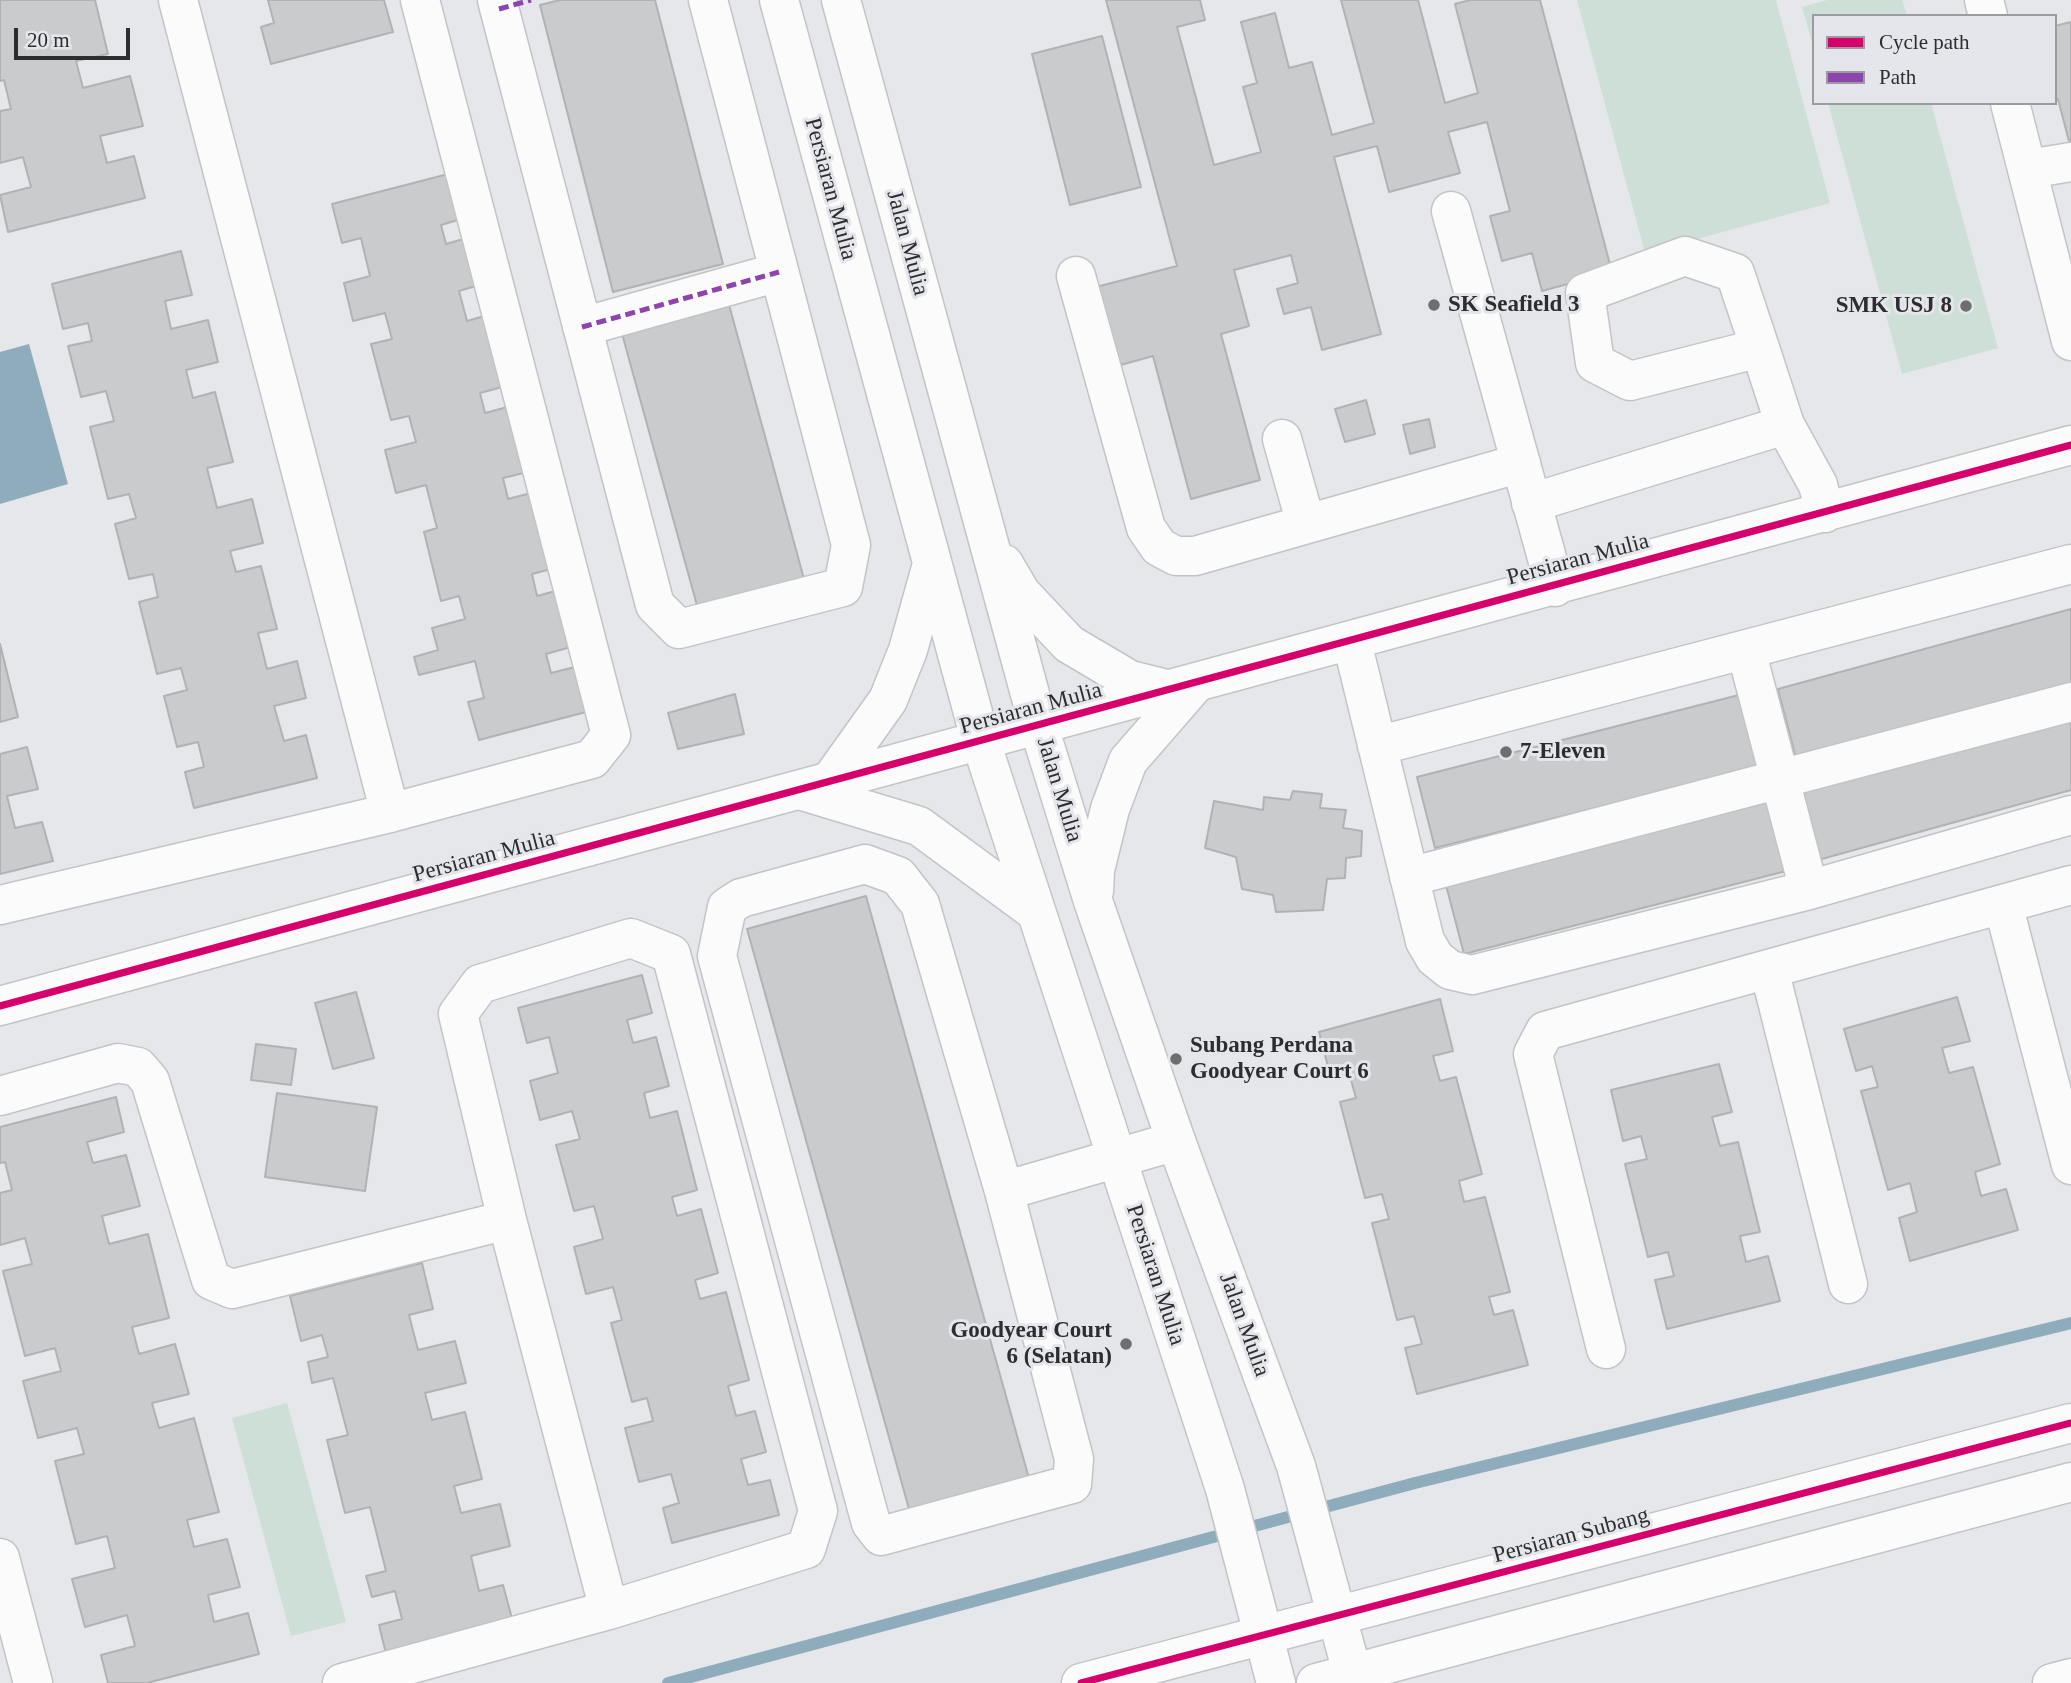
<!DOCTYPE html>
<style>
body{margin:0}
#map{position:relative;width:2071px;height:1683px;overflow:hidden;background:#e6e7ea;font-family:Georgia,serif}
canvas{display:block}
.legend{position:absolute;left:1812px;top:14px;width:245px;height:91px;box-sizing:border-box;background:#e5e6eb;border:2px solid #9b9ca0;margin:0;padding:9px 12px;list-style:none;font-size:21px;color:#2d2d2f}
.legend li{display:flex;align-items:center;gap:14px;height:35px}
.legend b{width:35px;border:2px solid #9b9ca0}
.scale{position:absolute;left:14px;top:28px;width:116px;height:32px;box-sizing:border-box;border:4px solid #2d2d2f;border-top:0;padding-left:9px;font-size:21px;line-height:24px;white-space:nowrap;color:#2d2d2f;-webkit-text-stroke:5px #e5e6eb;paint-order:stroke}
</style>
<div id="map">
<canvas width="2071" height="1683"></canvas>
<ul class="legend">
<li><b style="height:9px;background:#d6006c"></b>Cycle path</li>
<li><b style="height:9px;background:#8e44ad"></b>Path</li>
</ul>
<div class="scale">20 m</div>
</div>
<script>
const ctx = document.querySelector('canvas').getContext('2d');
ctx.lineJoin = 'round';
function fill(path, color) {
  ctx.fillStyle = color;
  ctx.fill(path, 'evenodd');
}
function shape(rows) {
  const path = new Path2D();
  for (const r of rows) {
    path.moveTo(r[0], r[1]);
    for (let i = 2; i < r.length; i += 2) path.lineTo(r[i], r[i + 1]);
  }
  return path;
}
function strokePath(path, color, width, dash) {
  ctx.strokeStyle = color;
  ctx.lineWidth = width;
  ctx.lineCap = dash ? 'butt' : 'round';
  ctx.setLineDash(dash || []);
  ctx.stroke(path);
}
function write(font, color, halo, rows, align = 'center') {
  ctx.font = font + ' Georgia,serif';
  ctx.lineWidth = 6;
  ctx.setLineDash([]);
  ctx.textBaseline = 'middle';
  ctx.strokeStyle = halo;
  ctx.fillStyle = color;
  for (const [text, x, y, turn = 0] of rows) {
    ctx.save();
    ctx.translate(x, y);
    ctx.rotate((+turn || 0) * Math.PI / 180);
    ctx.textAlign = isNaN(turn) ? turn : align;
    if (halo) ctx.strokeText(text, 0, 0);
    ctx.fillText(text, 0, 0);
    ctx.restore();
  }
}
const green = shape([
 [1577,0,1776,0,1830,203,1645,253],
 [1827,0,1902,0,1907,16,1814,16,1814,49,1802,7],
 [1828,103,1931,103,1998,348,1902,374],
 [287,1403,346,1622,291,1636,232,1418]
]);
const water = shape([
 [29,344,68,484,0,504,0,352]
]);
const stream = shape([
 [668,1683,1415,1483,2071,1323]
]);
const building = shape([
 [0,0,95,0,108,54,76,61,83,88,130,76,143,126,100,136,107,163,134,156,145,198,8,232,0,195,31,187,23,157,0,163,0,111,11,109,4,80,0,81,0,0],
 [268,0,384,0,393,32,271,64,261,27,274,23,268,0],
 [560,0,655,0,723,264,613,292,540,5,560,0],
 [1106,0,1200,0,1205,20,1177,27,1214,165,1261,152,1243,87,1257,83,1241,22,1275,13,1289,68,1312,62,1332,135,1374,123,1341,0,1418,0,1445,103,1478,93,1455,4,1470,0,1540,0,1612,272,1542,291,1532,253,1502,261,1490,216,1510,211,1487,122,1448,132,1460,173,1389,192,1377,146,1334,157,1381,334,1322,350,1311,307,1284,314,1277,289,1298,283,1291,255,1234,270,1249,326,1221,334,1260,480,1191,499,1153,356,1117,366,1096,287,1177,266,1106,0],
 [2071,22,2071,149,2058,99,2055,100,2055,26,2071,22],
 [1102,36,1141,187,1070,205,1032,54,1102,36],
 [456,172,468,217,441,225,446,244,474,236,486,283,459,291,467,321,488,315,506,386,480,393,485,413,511,406,528,472,503,478,508,499,535,492,555,568,532,574,537,596,563,589,578,645,546,654,551,673,575,667,586,712,479,740,468,702,484,698,475,661,419,675,414,657,438,650,432,628,465,619,459,596,441,601,424,532,437,528,426,485,396,493,385,450,416,442,409,416,391,420,371,344,392,339,385,313,353,321,344,283,370,276,361,238,342,243,332,204,456,172],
 [181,251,192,295,165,301,171,329,208,320,218,362,186,370,193,398,215,392,233,462,207,468,217,508,252,499,263,543,230,551,236,572,261,566,277,629,258,633,267,669,297,661,306,698,274,706,284,741,306,735,317,778,194,808,185,772,204,767,198,742,177,747,164,696,187,690,181,668,157,674,139,602,158,597,153,574,129,579,115,524,136,518,129,494,108,499,90,427,114,421,106,391,81,397,68,346,92,341,88,323,63,329,52,284,181,251],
 [728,301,804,579,698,609,621,330,728,301],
 [1366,400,1375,434,1345,442,1335,409,1366,400],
 [1429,419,1435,447,1410,454,1403,425,1429,419],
 [2071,609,2071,687,1797,762,1778,689,2071,609],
 [0,644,18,717,0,722,0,644],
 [735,694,744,734,678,749,668,713,735,694],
 [1739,695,1758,767,1435,848,1417,777,1739,695],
 [2071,718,2071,790,1818,860,1799,793,2071,718],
 [27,747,38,789,7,796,15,828,42,822,53,861,0,874,0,754,27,747],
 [1293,791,1322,794,1320,808,1346,810,1343,828,1362,831,1361,856,1346,858,1345,878,1327,879,1323,910,1276,912,1273,895,1242,889,1236,857,1205,848,1214,801,1263,810,1264,797,1290,800,1293,791],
 [1772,801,1790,870,1464,954,1446,885,1772,801],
 [866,896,1030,1482,911,1516,747,929,866,896],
 [642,975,652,1013,627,1020,633,1043,656,1037,669,1086,644,1093,650,1118,677,1111,697,1190,672,1197,677,1216,701,1209,718,1273,695,1280,700,1299,726,1292,749,1380,728,1386,736,1416,755,1411,766,1452,741,1459,748,1485,770,1480,779,1515,672,1543,663,1508,679,1503,671,1474,639,1482,625,1428,653,1421,647,1398,632,1402,611,1323,622,1320,613,1287,586,1294,574,1247,603,1239,594,1206,574,1211,556,1145,580,1139,572,1111,540,1120,530,1081,558,1073,549,1037,527,1043,518,1008,642,975],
 [356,992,374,1058,333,1069,315,1003,356,992],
 [1957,997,1970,1041,1942,1048,1949,1073,1973,1067,2000,1164,1975,1172,1981,1196,2006,1189,2018,1230,1910,1261,1899,1218,1917,1212,1910,1183,1888,1190,1861,1091,1878,1087,1872,1066,1856,1071,1844,1029,1957,997],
 [1440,999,1453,1051,1433,1056,1440,1081,1456,1077,1482,1174,1459,1181,1464,1202,1485,1197,1510,1292,1489,1297,1494,1315,1513,1310,1528,1365,1417,1394,1405,1348,1422,1344,1414,1316,1397,1320,1372,1223,1389,1219,1382,1194,1365,1198,1340,1102,1356,1098,1349,1073,1331,1078,1319,1032,1440,999],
 [256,1044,296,1049,291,1085,251,1080,256,1044],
 [1719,1064,1732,1112,1712,1117,1720,1146,1738,1142,1760,1232,1740,1236,1746,1262,1768,1256,1780,1301,1667,1329,1655,1280,1674,1276,1668,1252,1648,1257,1625,1164,1647,1159,1641,1136,1623,1141,1611,1090,1719,1064],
 [277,1093,377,1107,365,1191,265,1177,277,1093],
 [116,1097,124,1132,87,1142,93,1163,126,1155,140,1206,102,1216,109,1244,148,1234,169,1318,132,1327,139,1354,175,1344,189,1394,152,1403,159,1428,194,1418,219,1512,187,1520,194,1547,227,1539,240,1587,208,1595,214,1622,248,1613,259,1654,147,1683,108,1683,101,1655,135,1646,127,1615,85,1627,72,1579,115,1568,107,1536,76,1544,55,1461,84,1454,77,1428,38,1438,23,1381,61,1371,55,1348,25,1356,3,1271,32,1264,25,1238,0,1245,0,1193,12,1190,5,1162,0,1163,0,1127,116,1097],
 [422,1263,433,1309,409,1315,418,1350,455,1341,466,1383,425,1393,432,1420,465,1412,482,1479,454,1486,461,1513,500,1504,510,1546,471,1556,479,1591,503,1585,514,1626,387,1658,379,1625,402,1619,395,1591,372,1597,366,1576,386,1571,370,1507,345,1513,327,1440,348,1435,333,1378,312,1383,308,1362,328,1357,322,1335,301,1341,290,1296,422,1263]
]);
const minor = shape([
 [178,0,390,813],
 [497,0,655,605,679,629,843,587,851,545,708,0],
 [1984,0,1988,16],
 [2010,103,2071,341],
 [2028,169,2071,162],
 [1451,211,1555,587],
 [1076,276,1146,528,1159,547,1176,556,1195,556,1521,463],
 [582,327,779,272],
 [1760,348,1630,381,1595,363,1585,293,1685,256,1735,273,1760,348,1785,425],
 [1282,439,1306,524],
 [1531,503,1785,425,1818,485,1825,513],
 [1352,642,1425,941,1435,958,1450,970,1472,975,1809,890,2071,815],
 [1746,650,1809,890],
 [1377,746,2071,564],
 [865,864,898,876,920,904,1004,1191,1074,1459,1072,1484,881,1536,871,1523,717,956,727,907,741,898,865,864],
 [1409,877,2071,702],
 [2003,904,2071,1165],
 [0,905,390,813,592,759,611,735,420,0],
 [1769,969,1848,1284],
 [0,1006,2071,445],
 [0,1096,118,1063,138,1067,150,1081,211,1280,232,1289,507,1220],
 [1004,1191,1176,1141],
 [1606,1349,1533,1054,1545,1031,2071,885],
 [0,1558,33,1683],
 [342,1683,609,1610,806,1549,818,1511,671,954,631,938,480,984,458,1014,507,1220,609,1610],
 [1081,1683,2071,1423],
 [1316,1683,2071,1482],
 [2052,1683,2071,1678]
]);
const major = shape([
 [779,0,981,742,1225,1489,1276,1683],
 [841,0,1039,727,1093,901,1176,1141,1296,1466,1355,1683],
 [1004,564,1021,593,1069,644,1130,680,1174,691],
 [828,784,888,700,908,650,932,564],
 [803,791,919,826,1036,912],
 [1094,891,1095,870,1110,809,1128,761,1194,685]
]);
const quiet = shape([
 [499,9,531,0],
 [582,327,779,272]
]);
const cycleway = shape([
 [0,1006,2071,445],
 [1081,1683,2071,1423]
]);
const markers = [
 [1434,305,7,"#6e6e70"],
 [1966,306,7,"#6e6e70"],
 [1506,752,7,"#6e6e70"],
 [1176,1059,7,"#6e6e70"],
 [1126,1344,7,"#6e6e70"]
];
const streetNames = [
 ["Persiaran Mulia",830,189,75],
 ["Jalan Mulia",907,243,75],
 ["Persiaran Mulia",1578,560,-15],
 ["Persiaran Mulia",1031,709,-15],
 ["Jalan Mulia",1059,790,73],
 ["Persiaran Mulia",484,857,-15],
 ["Persiaran Mulia",1155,1275,72],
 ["Jalan Mulia",1244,1325,70],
 ["Persiaran Subang",1571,1536,-15]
];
const poiNames = [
 ["SK Seafield 3",1448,305],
 ["SMK USJ 8",1952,306,"right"],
 ["7-Eleven",1520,752],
 ["Subang Perdana",1190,1046],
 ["Goodyear Court 6",1190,1072],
 ["Goodyear Court",1112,1331,"right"],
 ["6 (Selatan)",1112,1357,"right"]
];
fill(green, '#cedfd8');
fill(water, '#8facbc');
strokePath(stream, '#8facbc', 12);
fill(building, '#cacbcd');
strokePath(building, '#b1b2b4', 2);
strokePath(minor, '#c3c4c6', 41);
strokePath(major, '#c3c4c6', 41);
strokePath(minor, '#fbfbfc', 38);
strokePath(major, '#fbfbfc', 38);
strokePath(quiet, '#8e44ad', 5, [10, 5]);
strokePath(cycleway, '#d6006c', 7);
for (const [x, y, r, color] of markers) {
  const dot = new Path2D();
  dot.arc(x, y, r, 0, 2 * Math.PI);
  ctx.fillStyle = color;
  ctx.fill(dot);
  strokePath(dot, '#e5e6eb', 2.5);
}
write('23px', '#2d2d2f', '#e5e6eb', streetNames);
write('bold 23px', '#2d2d2f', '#e5e6eb', poiNames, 'left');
</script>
